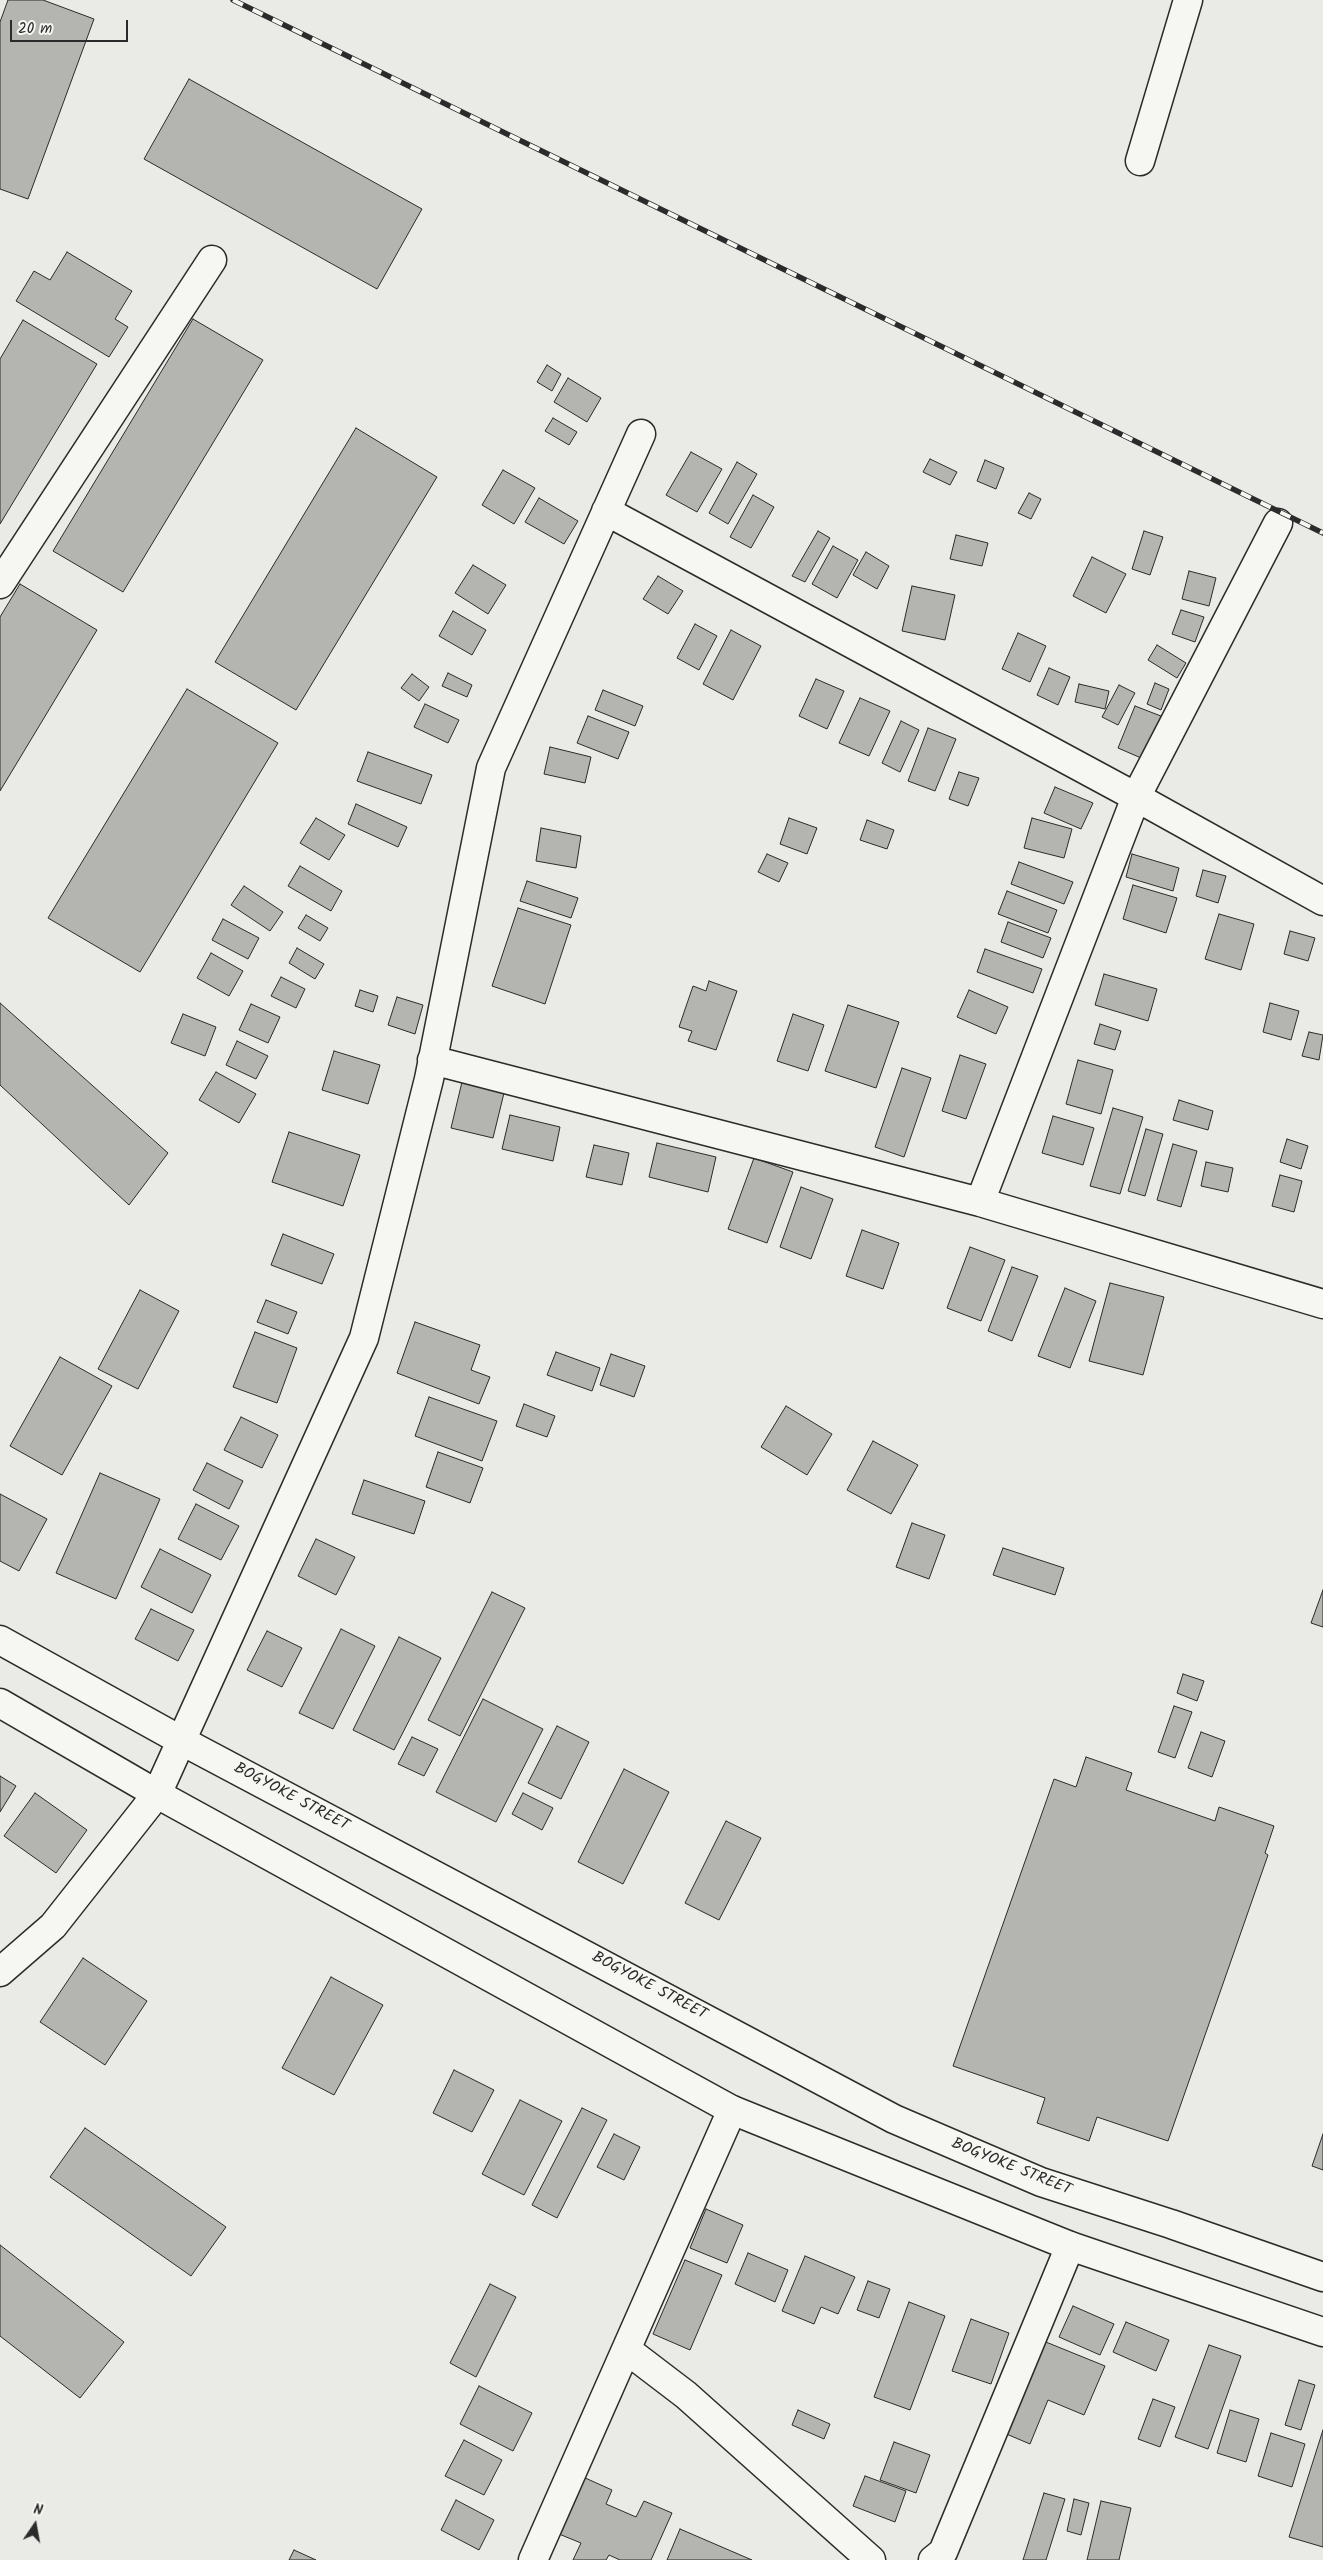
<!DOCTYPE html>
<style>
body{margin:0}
#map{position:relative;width:1323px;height:2560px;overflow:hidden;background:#eaeae6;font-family:Kalam,sans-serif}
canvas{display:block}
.north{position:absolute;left:10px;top:2500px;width:50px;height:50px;-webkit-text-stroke:4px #f6f6f2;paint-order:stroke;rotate:12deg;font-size:14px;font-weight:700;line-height:20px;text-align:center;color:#2b2b2b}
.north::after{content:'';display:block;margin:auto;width:18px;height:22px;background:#2b2b2b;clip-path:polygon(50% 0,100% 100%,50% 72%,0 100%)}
.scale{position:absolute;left:10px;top:20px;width:118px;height:22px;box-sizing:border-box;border:2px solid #2b2b2b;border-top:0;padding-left:6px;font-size:15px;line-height:18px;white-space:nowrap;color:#2b2b2b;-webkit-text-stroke:4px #f6f6f2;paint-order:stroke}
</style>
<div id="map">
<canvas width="1323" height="2560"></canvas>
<div class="north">N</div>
<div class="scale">20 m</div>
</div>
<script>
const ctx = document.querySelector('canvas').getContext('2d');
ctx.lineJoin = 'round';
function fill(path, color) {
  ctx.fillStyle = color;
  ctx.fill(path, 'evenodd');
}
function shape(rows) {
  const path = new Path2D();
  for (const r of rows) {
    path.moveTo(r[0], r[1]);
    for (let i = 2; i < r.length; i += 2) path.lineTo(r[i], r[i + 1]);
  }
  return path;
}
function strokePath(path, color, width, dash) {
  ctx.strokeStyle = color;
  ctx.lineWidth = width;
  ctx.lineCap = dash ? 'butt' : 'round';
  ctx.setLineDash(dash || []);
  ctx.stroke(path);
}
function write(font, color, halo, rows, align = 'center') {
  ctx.font = font + ' Kalam,sans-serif';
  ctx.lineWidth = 4;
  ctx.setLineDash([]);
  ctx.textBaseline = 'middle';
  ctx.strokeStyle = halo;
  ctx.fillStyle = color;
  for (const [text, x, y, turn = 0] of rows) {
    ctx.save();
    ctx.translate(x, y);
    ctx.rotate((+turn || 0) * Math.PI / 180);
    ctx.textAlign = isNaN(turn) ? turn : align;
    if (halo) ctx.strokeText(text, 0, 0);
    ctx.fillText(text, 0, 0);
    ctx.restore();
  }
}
const building = shape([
 [8,0,43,0,94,19,28,199,0,189,0,22,8,0],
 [189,79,422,209,377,289,144,159,189,79],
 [67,252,132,291,115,319,128,327,109,357,16,301,34,271,50,280,67,252],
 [193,319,263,360,123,592,53,551,193,319],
 [23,320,97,364,0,524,0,359,23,320],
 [547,365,561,374,552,391,537,382,547,365],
 [568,378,601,398,587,422,554,402,568,378],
 [553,418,577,432,569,445,545,431,553,418],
 [356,428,437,477,296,710,215,662,356,428],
 [691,452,722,469,697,512,666,495,691,452],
 [930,459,957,472,950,485,923,472,930,459],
 [985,460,1004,468,996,489,977,481,985,460],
 [737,462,757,474,728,524,709,513,737,462],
 [503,470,535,488,514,524,482,505,503,470],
 [1029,493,1041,499,1031,519,1018,513,1029,493],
 [753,495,774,507,751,548,730,537,753,495],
 [539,498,578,521,564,544,525,522,539,498],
 [818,531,830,538,805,582,792,576,818,531],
 [1144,531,1163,537,1150,575,1132,569,1144,531],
 [956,535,988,543,982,566,950,559,956,535],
 [833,546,858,560,837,598,812,584,833,546],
 [866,552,889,566,877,589,853,575,866,552],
 [1092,557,1126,574,1106,613,1073,596,1092,557],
 [473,565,506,585,488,614,455,593,473,565],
 [1189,571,1216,578,1209,606,1182,599,1189,571],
 [658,576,683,591,668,614,643,599,658,576],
 [20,584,97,630,0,791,0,617,20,584],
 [912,586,955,595,945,640,902,631,912,586],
 [1181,610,1204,617,1195,642,1172,634,1181,610],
 [453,611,486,630,472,655,439,636,453,611],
 [695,624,717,636,699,670,677,658,695,624],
 [731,630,761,646,733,700,703,684,731,630],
 [1018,633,1046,646,1030,682,1002,669,1018,633],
 [1157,645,1186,663,1177,678,1148,660,1157,645],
 [1049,668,1070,677,1058,705,1037,695,1049,668],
 [448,673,472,685,467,697,442,686,448,673],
 [412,674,429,687,419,701,401,688,412,674],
 [816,679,844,691,827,729,799,716,816,679],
 [1155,683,1169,689,1161,710,1147,704,1155,683],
 [1079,684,1109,691,1105,709,1075,702,1079,684],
 [1119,685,1135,693,1118,725,1102,717,1119,685],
 [187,689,278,743,140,972,48,918,187,689],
 [603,690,643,706,635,726,595,710,603,690],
 [860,698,890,711,869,756,839,743,860,698],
 [425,704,459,720,448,743,414,727,425,704],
 [1135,706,1166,718,1148,761,1118,748,1135,706],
 [588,716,629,732,618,759,577,743,588,716],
 [901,721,919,730,900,772,882,763,901,721],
 [928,728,956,739,935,791,908,781,928,728],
 [550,747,591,757,585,783,544,774,550,747],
 [368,752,432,775,421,804,357,781,368,752],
 [959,772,979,778,968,806,949,799,959,772],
 [1055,787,1093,803,1081,829,1044,813,1055,787],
 [356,804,407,827,398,847,348,824,356,804],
 [316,818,345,835,329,860,300,843,316,818],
 [789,818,817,828,807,854,780,844,789,818],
 [1032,818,1072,829,1064,858,1024,848,1032,818],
 [867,820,894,830,887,849,860,840,867,820],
 [541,828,581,836,576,868,536,861,541,828],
 [767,854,788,863,779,882,758,872,767,854],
 [1132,854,1179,868,1173,891,1126,877,1132,854],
 [1019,862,1073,882,1064,904,1011,884,1019,862],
 [300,866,342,891,331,911,288,886,300,866],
 [1203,870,1226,876,1218,903,1196,896,1203,870],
 [527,881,578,898,571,918,520,901,527,881],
 [1133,885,1177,898,1166,933,1123,919,1133,885],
 [244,886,283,912,270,931,231,905,244,886],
 [1007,891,1057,910,1048,933,998,914,1007,891],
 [518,908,571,925,545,1004,492,986,518,908],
 [1219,914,1254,924,1241,970,1205,959,1219,914],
 [306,915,328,928,320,941,298,928,306,915],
 [223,919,259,938,248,959,212,940,223,919],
 [1008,922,1051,938,1043,958,1001,942,1008,922],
 [1290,931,1315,938,1308,961,1284,954,1290,931],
 [297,948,324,964,315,979,289,963,297,948],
 [985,949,1042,969,1033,993,977,972,985,949],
 [211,953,243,971,229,996,197,978,211,953],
 [1104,974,1157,989,1148,1021,1095,1005,1104,974],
 [281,977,305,989,296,1008,271,996,281,977],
 [709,981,737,991,716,1050,688,1041,692,1031,679,1027,693,986,706,991,709,981],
 [360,990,378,996,373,1012,355,1006,360,990],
 [969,990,1008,1007,996,1034,957,1017,969,990],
 [397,997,423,1005,415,1034,388,1025,397,997],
 [0,1003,168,1153,129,1205,0,1085,0,1003],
 [1270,1003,1299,1011,1291,1040,1263,1032,1270,1003],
 [251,1004,280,1017,268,1043,239,1030,251,1004],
 [848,1005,899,1022,876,1088,825,1071,848,1005],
 [183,1014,216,1027,205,1056,171,1043,183,1014],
 [793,1014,824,1025,808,1071,777,1061,793,1014],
 [1100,1024,1121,1031,1115,1050,1094,1044,1100,1024],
 [1309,1032,1323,1035,1319,1060,1302,1056,1309,1032],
 [237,1041,268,1056,256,1079,226,1065,237,1041],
 [334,1051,380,1065,368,1104,322,1090,334,1051],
 [960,1055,986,1064,966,1119,942,1111,960,1055],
 [1078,1060,1113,1070,1101,1114,1066,1104,1078,1060],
 [902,1068,931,1078,904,1157,875,1147,902,1068],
 [216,1072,256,1094,239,1123,199,1100,216,1072],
 [462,1082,504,1093,493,1138,451,1128,462,1082],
 [1179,1100,1213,1111,1208,1130,1173,1120,1179,1100],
 [1113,1108,1143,1117,1120,1194,1090,1186,1113,1108],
 [510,1115,560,1127,553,1161,502,1149,510,1115],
 [1053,1116,1094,1128,1083,1165,1042,1153,1053,1116],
 [1146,1129,1163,1134,1145,1196,1128,1191,1146,1129],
 [289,1132,360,1155,343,1206,272,1182,289,1132],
 [1287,1139,1308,1146,1301,1169,1280,1162,1287,1139],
 [657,1143,716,1157,708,1192,649,1177,657,1143],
 [1173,1144,1197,1151,1181,1207,1157,1200,1173,1144],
 [594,1145,629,1153,622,1185,586,1177,594,1145],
 [754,1158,793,1172,767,1243,728,1229,754,1158],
 [1206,1162,1233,1168,1228,1192,1201,1186,1206,1162],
 [1280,1175,1302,1181,1294,1212,1272,1206,1280,1175],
 [801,1187,833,1199,811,1259,780,1247,801,1187],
 [862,1230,899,1243,883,1289,846,1276,862,1230],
 [283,1234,334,1254,322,1284,271,1265,283,1234],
 [970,1247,1005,1260,981,1321,947,1308,970,1247],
 [1012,1267,1038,1276,1012,1341,988,1331,1012,1267],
 [1110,1283,1164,1297,1143,1375,1089,1361,1110,1283],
 [1065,1288,1096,1301,1070,1368,1038,1356,1065,1288],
 [140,1290,179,1311,138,1389,98,1369,140,1290],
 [266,1300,297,1312,288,1334,257,1322,266,1300],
 [415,1322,480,1345,471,1370,490,1377,479,1404,397,1373,415,1322],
 [255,1332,297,1348,277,1403,233,1387,255,1332],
 [556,1352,600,1368,592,1391,547,1375,556,1352],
 [611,1354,645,1366,634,1397,600,1385,611,1354],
 [60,1357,112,1386,62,1475,10,1446,60,1357],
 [429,1397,497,1421,482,1461,415,1436,429,1397],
 [524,1404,555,1416,547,1437,516,1426,524,1404],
 [786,1406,832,1434,807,1475,761,1447,786,1406],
 [241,1417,278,1435,262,1468,224,1450,241,1417],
 [873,1441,918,1465,891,1514,847,1490,873,1441],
 [438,1452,483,1468,470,1503,426,1487,438,1452],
 [207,1463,243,1481,229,1509,193,1490,207,1463],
 [100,1473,160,1499,116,1599,56,1573,100,1473],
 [364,1480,425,1501,414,1534,352,1514,364,1480],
 [0,1494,47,1519,19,1571,0,1561,0,1494],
 [196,1504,239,1526,221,1560,178,1539,196,1504],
 [912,1523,945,1535,929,1579,896,1567,912,1523],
 [316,1539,355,1557,336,1595,298,1576,316,1539],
 [1003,1548,1064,1568,1055,1595,993,1575,1003,1548],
 [160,1549,211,1575,192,1613,141,1587,160,1549],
 [1323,1590,1323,1627,1311,1623,1323,1590],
 [492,1592,525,1608,460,1736,428,1720,492,1592],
 [151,1609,194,1630,178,1661,135,1639,151,1609],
 [341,1629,375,1646,333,1729,299,1713,341,1629],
 [267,1631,302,1648,282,1687,247,1670,267,1631],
 [399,1637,441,1658,394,1750,353,1730,399,1637],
 [1183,1674,1204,1681,1197,1701,1177,1693,1183,1674],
 [483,1699,543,1729,496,1822,436,1792,483,1699],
 [1174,1706,1192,1712,1175,1758,1158,1752,1174,1706],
 [557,1726,589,1742,561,1799,528,1783,557,1726],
 [1201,1732,1225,1741,1212,1777,1188,1768,1201,1732],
 [412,1737,438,1749,424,1776,398,1764,412,1737],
 [1086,1757,1132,1773,1126,1790,1215,1821,1219,1807,1274,1826,1265,1853,1268,1855,1168,2141,1097,2117,1089,2141,1037,2123,1045,2098,953,2066,1054,1779,1076,1787,1086,1757],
 [624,1769,669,1792,623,1884,578,1862,624,1769],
 [0,1776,16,1786,0,1812,0,1776],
 [35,1793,87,1830,56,1873,4,1836,35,1793],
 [523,1793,553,1808,542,1830,512,1814,523,1793],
 [726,1821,761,1838,719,1920,685,1903,726,1821],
 [83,1958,147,2001,105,2065,40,2022,83,1958],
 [331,1977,383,2005,334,2095,282,2068,331,1977],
 [454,2070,494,2090,472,2132,433,2113,454,2070],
 [520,2100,562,2121,524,2195,482,2174,520,2100],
 [582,2108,607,2120,557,2218,532,2205,582,2108],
 [85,2128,226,2227,191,2276,50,2177,85,2128],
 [614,2134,640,2147,624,2180,597,2167,614,2134],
 [1323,2134,1323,2170,1312,2166,1323,2134],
 [706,2209,743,2225,727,2263,690,2248,706,2209],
 [0,2245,124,2342,80,2398,0,2336,0,2245],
 [748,2253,788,2270,775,2302,735,2284,748,2253],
 [805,2256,855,2277,838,2314,821,2307,814,2324,782,2311,805,2256],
 [685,2260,722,2275,690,2350,653,2334,685,2260],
 [868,2281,890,2289,879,2318,857,2310,868,2281],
 [490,2284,516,2297,476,2377,450,2363,490,2284],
 [909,2302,945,2316,910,2410,874,2397,909,2302],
 [1073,2306,1114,2324,1100,2355,1059,2337,1073,2306],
 [971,2319,1009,2333,991,2384,952,2371,971,2319],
 [1126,2322,1169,2340,1156,2371,1113,2352,1126,2322],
 [1036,2338,1105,2366,1084,2415,1048,2400,1030,2444,997,2430,1036,2338],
 [1209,2345,1241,2356,1208,2449,1175,2437,1209,2345],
 [1299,2380,1315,2385,1301,2430,1285,2425,1299,2380],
 [479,2386,532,2413,513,2451,460,2424,479,2386],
 [1153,2399,1175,2407,1160,2447,1138,2439,1153,2399],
 [798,2410,830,2424,824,2439,792,2425,798,2410],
 [1230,2410,1259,2419,1246,2462,1217,2453,1230,2410],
 [1323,2430,1323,2547,1289,2537,1323,2430],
 [1271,2433,1305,2444,1292,2487,1258,2476,1271,2433],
 [464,2440,502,2460,484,2495,445,2476,464,2440],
 [894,2442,930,2455,916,2493,880,2480,894,2442],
 [865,2476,906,2491,895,2522,853,2506,865,2476],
 [583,2477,612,2490,606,2504,636,2517,644,2501,672,2513,651,2560,620,2560,609,2555,606,2560,573,2560,581,2543,559,2534,583,2477],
 [1044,2493,1065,2499,1046,2560,1023,2560,1044,2493],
 [1074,2499,1089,2503,1081,2535,1067,2531,1074,2499],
 [456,2500,494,2520,479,2550,441,2530,456,2500],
 [1101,2501,1131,2508,1119,2560,1087,2560,1101,2501],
 [680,2529,752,2560,667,2560,680,2529],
 [294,2550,316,2560,289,2560,294,2550]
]);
const street = shape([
 [1140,161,1188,0],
 [606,511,1136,797,1323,901],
 [0,584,212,260],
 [432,1060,980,1202,1323,1304],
 [980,1202,1136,797,1278,523],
 [0,1972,53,1926,157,1794,364,1338,429,1079,491,768,641,434],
 [627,2350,686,2395,871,2560],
 [533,2560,732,2110],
 [933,2560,943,2552,1070,2246]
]);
const primary = shape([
 [0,1640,182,1741,894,2119,1041,2182,1171,2224,1323,2277],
 [0,1703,157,1794,732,2110,1070,2246,1323,2332]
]);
const rail = shape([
 [233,0,1323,533]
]);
const streetNames = [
 ["BOGYOKE STREET",291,1798,28],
 ["BOGYOKE STREET",649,1987,28],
 ["BOGYOKE STREET",1011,2168,22]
];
fill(building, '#b4b4b1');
strokePath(building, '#2b2b2b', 1);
strokePath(street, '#2b2b2b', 31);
strokePath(primary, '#2b2b2b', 31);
strokePath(street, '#f6f6f2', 28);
strokePath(primary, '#f6f6f2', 28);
strokePath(rail, '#2b2b2b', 5.5);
strokePath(rail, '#f6f6f2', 4, [11]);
write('16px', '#2b2b2b', '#f6f6f2', streetNames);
</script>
